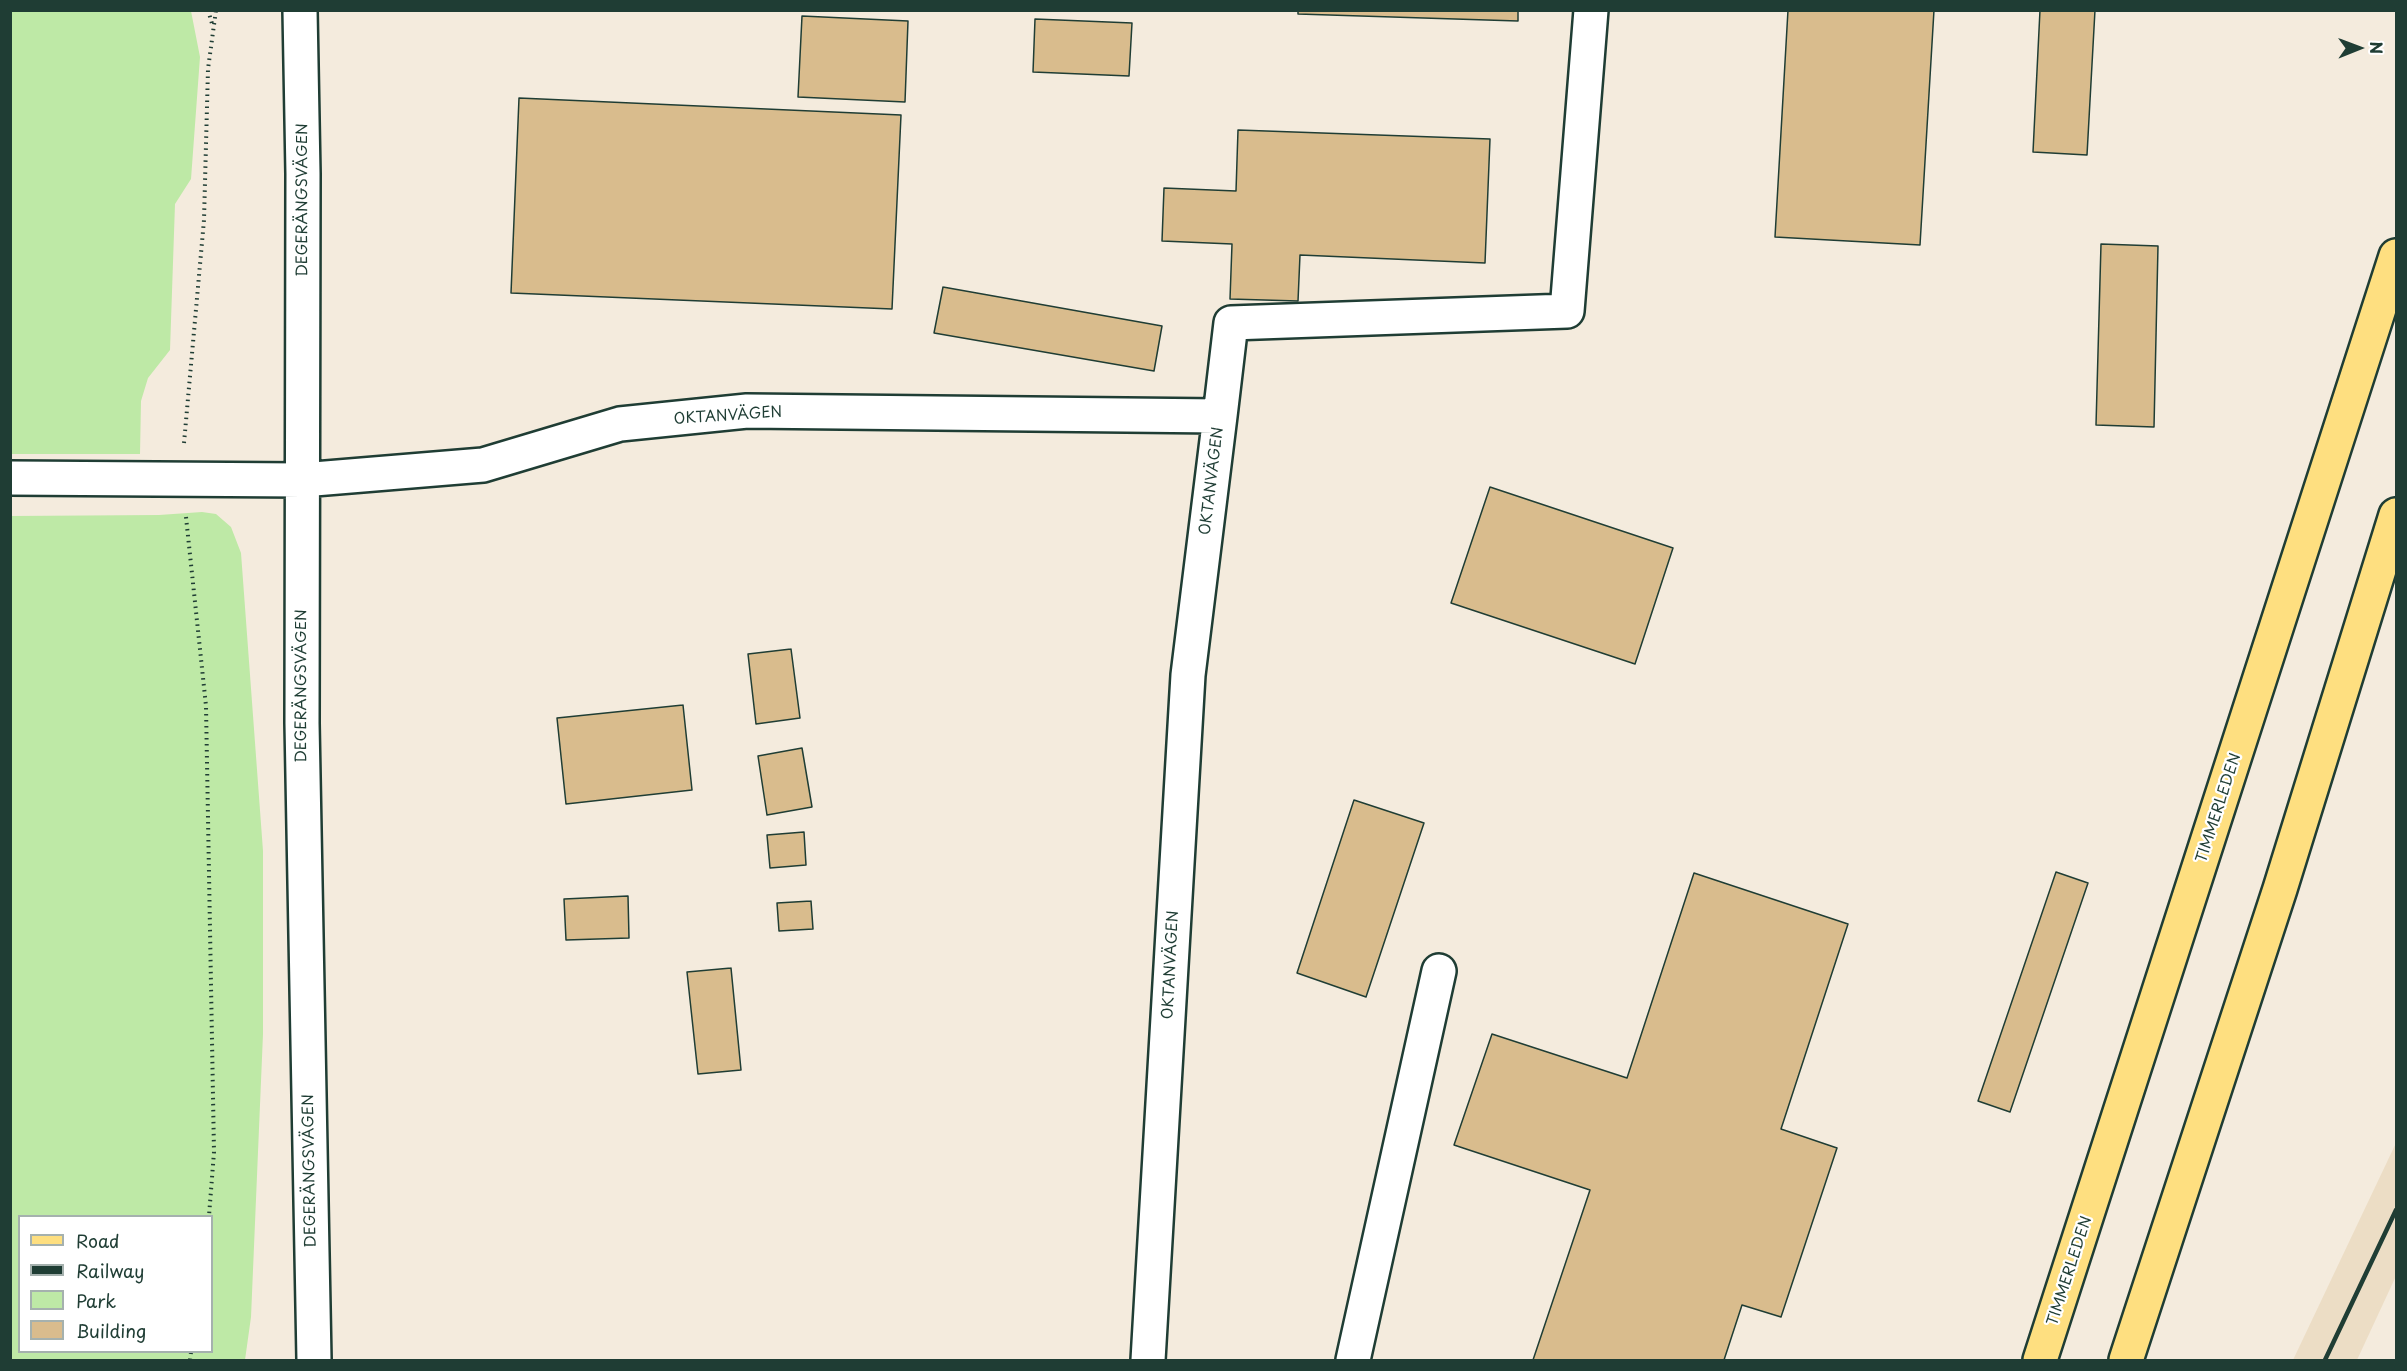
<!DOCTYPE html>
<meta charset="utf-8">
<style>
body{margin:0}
#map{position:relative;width:2407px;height:1371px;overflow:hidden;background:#f4ebdd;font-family:"Playpen Sans",sans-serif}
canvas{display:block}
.frame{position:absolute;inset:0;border:12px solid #1f3d34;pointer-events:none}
.legend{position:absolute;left:18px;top:1215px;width:195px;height:138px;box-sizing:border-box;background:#fff;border:2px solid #a5b1ae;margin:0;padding:8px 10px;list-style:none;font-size:18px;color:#1f3d34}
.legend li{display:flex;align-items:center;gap:12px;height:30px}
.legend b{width:30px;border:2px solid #a5b1ae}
.north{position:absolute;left:2329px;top:18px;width:60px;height:60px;-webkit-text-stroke:4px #fff;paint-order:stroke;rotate:89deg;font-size:16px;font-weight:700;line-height:24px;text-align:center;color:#1f3d34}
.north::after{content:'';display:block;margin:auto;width:21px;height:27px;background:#1f3d34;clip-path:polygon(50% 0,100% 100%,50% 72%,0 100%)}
</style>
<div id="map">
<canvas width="2407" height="1371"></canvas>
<div class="frame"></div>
<ul class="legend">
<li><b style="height:8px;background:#fedf80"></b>Road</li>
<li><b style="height:8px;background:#1f3d34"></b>Railway</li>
<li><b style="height:16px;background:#bee9a6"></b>Park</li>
<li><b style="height:16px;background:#d9bc8d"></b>Building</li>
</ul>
<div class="north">N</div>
</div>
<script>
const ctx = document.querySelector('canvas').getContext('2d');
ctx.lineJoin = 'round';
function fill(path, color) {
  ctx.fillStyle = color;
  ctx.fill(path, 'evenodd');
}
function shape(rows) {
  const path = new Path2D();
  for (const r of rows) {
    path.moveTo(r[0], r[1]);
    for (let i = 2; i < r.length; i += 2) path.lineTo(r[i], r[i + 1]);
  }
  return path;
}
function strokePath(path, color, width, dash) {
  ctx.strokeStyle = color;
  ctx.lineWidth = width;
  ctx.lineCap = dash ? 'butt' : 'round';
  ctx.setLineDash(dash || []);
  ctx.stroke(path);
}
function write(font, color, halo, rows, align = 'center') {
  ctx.font = font + ' "Playpen Sans",sans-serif';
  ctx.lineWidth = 4.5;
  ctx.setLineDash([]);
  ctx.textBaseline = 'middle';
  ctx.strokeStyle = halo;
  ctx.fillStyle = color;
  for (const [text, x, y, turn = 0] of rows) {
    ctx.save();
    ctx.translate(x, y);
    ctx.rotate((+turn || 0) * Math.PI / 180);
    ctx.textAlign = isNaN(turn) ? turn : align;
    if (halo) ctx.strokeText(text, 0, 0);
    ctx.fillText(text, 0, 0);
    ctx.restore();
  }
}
const built = shape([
 [2396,1143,2396,1276,2357,1360,2293,1360]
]);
const green = shape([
 [11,10,191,11,200,57,191,179,175,204,170,350,148,378,141,401,140,454,11,454],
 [202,512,216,514,231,527,241,553,263,851,263,1034,251,1317,245,1360,11,1360,11,516,159,515],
 [20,1216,212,1216,212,1352,20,1352]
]);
const building = shape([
 [1298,10,1518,10,1518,21,1298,14,1298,10],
 [1788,10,1934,10,1920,245,1775,237,1788,10],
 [2040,10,2095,10,2087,155,2033,152,2040,10],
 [802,16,908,21,905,102,798,97,802,16],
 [1035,19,1132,23,1129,76,1033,72,1035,19],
 [519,98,901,115,892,309,511,293,519,98],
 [1238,130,1490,139,1485,263,1300,255,1298,301,1230,299,1232,244,1162,241,1164,188,1236,191,1238,130],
 [2101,244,2158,246,2154,427,2096,425,2101,244],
 [943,287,1162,326,1154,371,934,333,943,287],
 [1490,487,1673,548,1635,664,1451,603,1490,487],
 [791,649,800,718,756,724,748,654,791,649],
 [683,705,692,790,566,804,557,718,683,705],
 [802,748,812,807,767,815,758,756,802,748],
 [1354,800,1424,823,1366,997,1297,973,1354,800],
 [804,832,806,865,770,868,767,835,804,832],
 [2056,872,2088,883,2010,1112,1978,1101,2056,872],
 [1694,873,1848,924,1781,1129,1837,1148,1781,1317,1742,1305,1724,1360,1533,1360,1590,1190,1454,1145,1492,1034,1627,1078,1694,873],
 [628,896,629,938,566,940,564,899,628,896],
 [811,901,813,929,779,931,777,903,811,901],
 [731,968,741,1070,698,1074,687,972,731,968]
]);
const path = shape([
 [208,10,213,27],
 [184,443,204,220,208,69,216,10],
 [186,517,206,706,214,1152,209,1216],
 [190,1360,191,1352]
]);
const minor = shape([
 [300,10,303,174,302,723,314,1360],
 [1220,416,1231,323,1567,311,1591,10],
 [10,478,302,480,483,465,620,424,747,411,1220,416,1188,675,1148,1360],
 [1353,1360,1439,971]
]);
const major = shape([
 [2040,1360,2396,256],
 [2126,1360,2280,889,2396,515]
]);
const rail = shape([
 [2325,1360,2396,1210]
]);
const streetNames = [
 ["DEGERÄNGSVÄGEN",303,200,-90],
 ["OKTANVÄGEN",728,416,-4],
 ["OKTANVÄGEN",1212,481,-83],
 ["DEGERÄNGSVÄGEN",302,686,-90],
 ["TIMMERLEDEN",2219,808,-72],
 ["OKTANVÄGEN",1171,965,-87],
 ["DEGERÄNGSVÄGEN",310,1171,-91],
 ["TIMMERLEDEN",2070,1271,-72]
];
fill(built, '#ecddc5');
fill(green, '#bee9a6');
fill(building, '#d9bc8d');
strokePath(building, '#1f3d34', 1.5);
strokePath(minor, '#1f3d34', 38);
strokePath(major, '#1f3d34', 38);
strokePath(path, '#1f3d34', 4, [1.5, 4.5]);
strokePath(minor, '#fff', 33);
strokePath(major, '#fedf80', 33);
strokePath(rail, '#1f3d34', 4.5);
write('15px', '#1f3d34', '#fff', streetNames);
</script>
